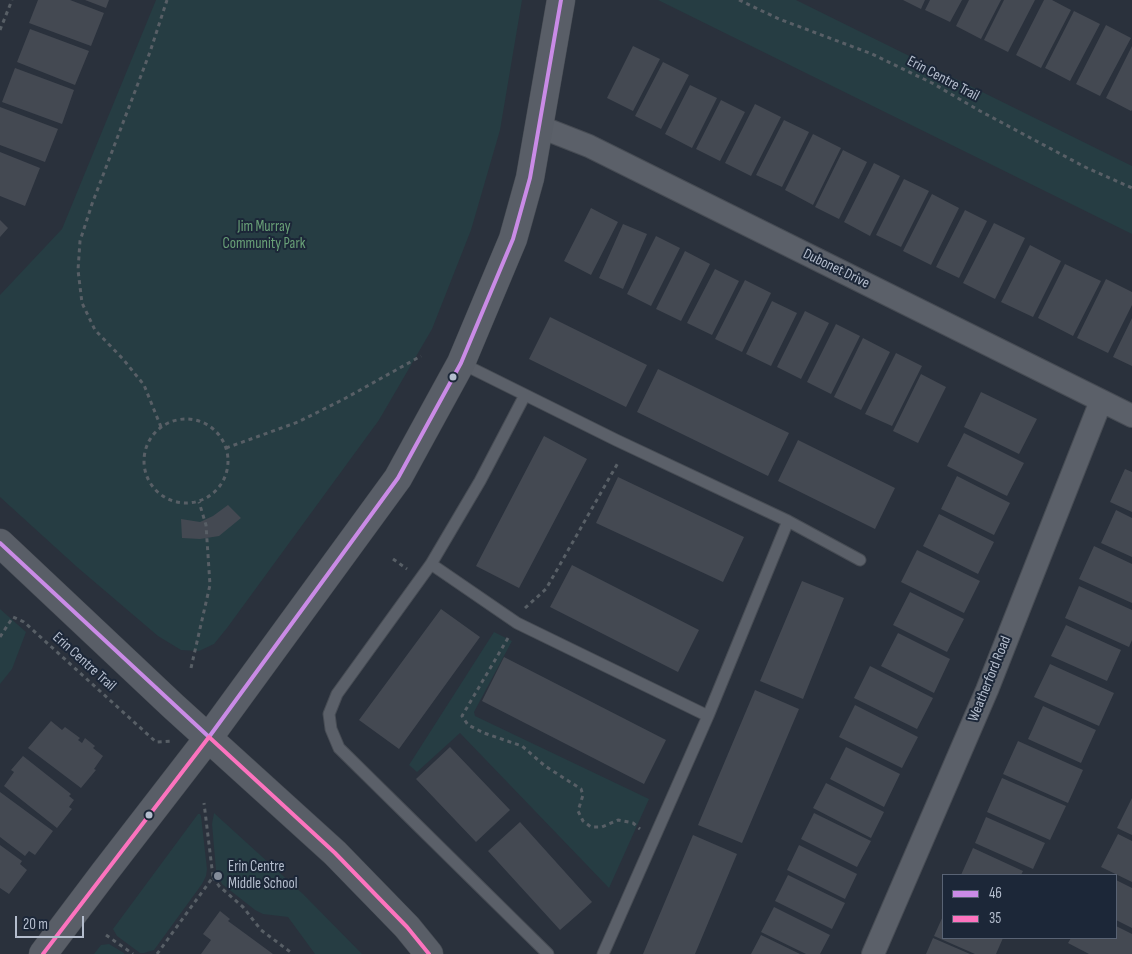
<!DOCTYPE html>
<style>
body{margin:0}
#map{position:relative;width:1132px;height:954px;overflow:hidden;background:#2a313c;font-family:"Sofia Sans Condensed",sans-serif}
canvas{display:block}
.legend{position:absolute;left:942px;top:874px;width:175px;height:65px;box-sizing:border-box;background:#1c2738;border:1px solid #596374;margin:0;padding:6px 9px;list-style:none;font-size:15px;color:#b4bdcd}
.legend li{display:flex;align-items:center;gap:10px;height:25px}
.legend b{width:25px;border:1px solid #596374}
.scale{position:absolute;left:15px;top:916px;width:69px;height:22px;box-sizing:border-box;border:2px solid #b4bdcd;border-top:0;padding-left:6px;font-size:15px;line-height:18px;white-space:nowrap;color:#b4bdcd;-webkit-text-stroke:4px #1c2738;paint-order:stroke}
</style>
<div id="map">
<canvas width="1132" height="954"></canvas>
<ul class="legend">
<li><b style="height:6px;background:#ca8be6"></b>46</li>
<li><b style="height:6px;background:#fc73be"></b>35</li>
</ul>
<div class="scale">20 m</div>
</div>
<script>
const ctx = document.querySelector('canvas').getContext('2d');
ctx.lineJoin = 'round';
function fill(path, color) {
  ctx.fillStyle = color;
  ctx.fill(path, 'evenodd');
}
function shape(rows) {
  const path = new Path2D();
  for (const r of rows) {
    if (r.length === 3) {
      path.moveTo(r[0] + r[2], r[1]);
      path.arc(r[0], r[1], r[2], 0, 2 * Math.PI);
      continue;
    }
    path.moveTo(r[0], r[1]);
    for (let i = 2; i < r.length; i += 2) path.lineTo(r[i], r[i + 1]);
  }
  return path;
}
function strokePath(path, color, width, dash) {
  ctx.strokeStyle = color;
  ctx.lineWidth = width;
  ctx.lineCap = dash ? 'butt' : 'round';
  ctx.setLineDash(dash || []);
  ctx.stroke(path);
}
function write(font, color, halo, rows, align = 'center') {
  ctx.font = font + ' "Sofia Sans Condensed",sans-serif';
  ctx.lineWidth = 4;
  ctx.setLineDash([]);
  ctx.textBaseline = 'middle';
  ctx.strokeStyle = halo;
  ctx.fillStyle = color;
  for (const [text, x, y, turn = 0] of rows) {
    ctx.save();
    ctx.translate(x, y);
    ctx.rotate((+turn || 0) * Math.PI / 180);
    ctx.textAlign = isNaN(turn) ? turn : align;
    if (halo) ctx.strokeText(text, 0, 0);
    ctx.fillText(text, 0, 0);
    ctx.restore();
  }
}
const green = shape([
 [156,0,522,0,500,130,471,230,432,329,379,420,227,628,214,644,199,651,181,650,158,636,77,567,0,497,0,295,62,229],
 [658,0,796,0,1132,166,1132,234],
 [0,609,26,632,12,669,0,684],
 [494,632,512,641,474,712,475,716,649,799,609,888,460,733,417,772,409,765],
 [214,813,303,894,362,954,315,954,288,917,263,914,255,910,222,884,216,870,212,824],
 [198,814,200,814,201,816,207,869,206,876,202,884,154,950,144,953,140,953,117,936,113,929],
 [109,944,124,953,124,954,94,954,101,945]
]);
const building = shape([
 [38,0,70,0,104,13,91,46,29,23],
 [85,0,109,0,106,8],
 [903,0,925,0,921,9],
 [930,0,962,0,950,22,925,10],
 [969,0,1001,0,981,39,956,26],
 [1004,0,1035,0,1008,52,984,40],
 [1044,0,1052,0,1071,10,1041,68,1016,55],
 [1074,11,1100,24,1070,81,1045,68],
 [1106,25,1131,38,1100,96,1076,84],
 [30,29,89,51,75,85,17,62],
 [633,46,660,59,633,111,607,98],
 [1132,46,1132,110,1131,111,1106,98],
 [663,62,689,75,661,129,635,116],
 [15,68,74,90,62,124,2,102],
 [690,85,717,98,692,148,665,134],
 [721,100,745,112,720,161,696,149],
 [755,104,781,117,751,176,725,163],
 [0,107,58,129,45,162,0,145],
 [784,120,809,132,782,187,756,175],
 [813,134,841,148,813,205,785,190],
 [843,150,867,162,839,219,815,207],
 [0,152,40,168,25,206,0,196],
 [874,163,900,176,870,236,844,222],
 [904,179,929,191,901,247,876,235],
 [932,194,959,208,931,265,903,251],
 [591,208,618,222,591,275,564,261],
 [965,210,987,221,959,278,936,267],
 [0,220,8,228,0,237],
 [994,223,1025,238,995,299,963,283],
 [623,224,647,234,623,289,599,278],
 [656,236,680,248,651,306,627,294],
 [1030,245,1061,261,1033,317,1001,302],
 [685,251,710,264,681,321,656,309],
 [1065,264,1101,281,1073,336,1038,318],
 [715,269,739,281,712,335,687,323],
 [1106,279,1132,292,1132,305,1108,353,1077,338],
 [745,280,771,293,742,352,715,339],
 [772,301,797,313,771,366,746,354],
 [805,311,829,323,801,379,777,367],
 [550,317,647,365,626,407,529,359],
 [1132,318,1132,366,1113,357],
 [836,324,860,336,831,394,807,382],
 [863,338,890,352,861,410,834,397],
 [896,353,922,366,892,426,865,414],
 [658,369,789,433,768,476,637,412],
 [921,374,946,387,918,443,893,431],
 [981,392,1037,419,1019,454,964,427],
 [964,433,1024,463,1007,496,947,466],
 [544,436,587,459,519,588,476,566],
 [798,440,895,488,875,529,778,481],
 [1125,469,1132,472,1132,512,1110,502],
 [957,476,1010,503,994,535,941,509],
 [618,477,744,537,723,582,596,523],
 [228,505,241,518,219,536,200,539,182,538,181,519,200,522,213,516],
 [1116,510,1132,518,1132,557,1101,543],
 [939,514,994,542,978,574,923,546],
 [1094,546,1132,564,1132,603,1079,579],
 [917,550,980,581,964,613,901,582],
 [572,565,699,630,678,672,550,607],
 [802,581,844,598,803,699,760,681],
 [1079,586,1132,610,1132,640,1129,647,1065,618],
 [910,592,964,619,947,652,893,625],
 [441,609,480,637,399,749,359,720],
 [1066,625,1121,650,1107,681,1051,656],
 [898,633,950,659,934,693,881,666],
 [504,657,666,740,644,784,482,701],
 [1050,664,1114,693,1099,726,1034,697],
 [870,666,933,698,917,729,854,698],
 [755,690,799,709,742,843,698,825],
 [855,705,918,737,902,768,839,737],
 [1043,706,1096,730,1081,763,1028,739],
 [51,721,62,730,65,727,80,738,78,740,82,743,85,738,95,746,93,748,103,756,94,769,96,770,81,788,28,748],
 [1018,741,1083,770,1068,803,1003,774],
 [450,747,510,810,476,842,416,779],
 [846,747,900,774,884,807,830,779],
 [23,756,71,794,69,796,74,800,69,807,72,809,57,828,4,786,14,772,11,770],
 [1002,778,1066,806,1050,840,987,812],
 [826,783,884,812,871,838,813,808],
 [0,792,53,831,35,855,29,851,25,856,0,837],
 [1132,798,1132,835,1117,828],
 [814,813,871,841,857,867,801,839],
 [986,817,1045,843,1033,869,975,843],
 [520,822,592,902,560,930,488,851],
 [1118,834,1132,841,1132,882,1101,867],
 [693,835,737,854,695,954,643,954],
 [0,845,22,861,20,864,27,870,9,894,0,888],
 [799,845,857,874,845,899,787,870],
 [973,848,1023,871,1021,875,961,875],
 [788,875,845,903,832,929,775,901],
 [1116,880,1132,888,1132,928,1116,920],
 [774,907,830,935,820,954,806,954,761,932],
 [220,911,230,919,228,921,273,954,201,954,211,940,203,934],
 [943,916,943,938,1003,938,996,954,975,954,934,936],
 [1116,926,1132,934,1132,954,1089,954,1068,943,1071,938,1116,938],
 [761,935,800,954,751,954],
 [933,938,970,954,926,954]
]);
const path = shape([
 [739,0,779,19,872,54,932,83,980,111,1085,167,1132,188],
 [0,30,12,0],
 [186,461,42],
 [161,427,144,385,123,359,95,330,82,303,78,270,80,241,92,204,150,52,167,0],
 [226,448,298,422,344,399,421,356],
 [393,559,407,569],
 [525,608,546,589,619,461],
 [0,637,13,617,24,622,156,742,173,741],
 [508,638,462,716,468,725,484,733,522,746,545,766,581,789,583,795,578,811,583,821,591,827,602,827,618,820,633,823,640,829],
 [191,668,210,585,206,525,199,502],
 [213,877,219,886,243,907,261,930,293,954],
 [106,935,133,954],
 [157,954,213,877,204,803]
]);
const lane = shape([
 [461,363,616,440,788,521,708,716,603,954],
 [525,395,480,481,431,564,337,694,329,714,331,729,339,748,548,954],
 [788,521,860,560],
 [431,564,517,623,708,716]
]);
const street = shape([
 [538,126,589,146,1132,416],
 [873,954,987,690,1101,401]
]);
const secondary = shape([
 [0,543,173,706,335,853,407,927,429,954],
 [43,954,104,873,209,737,398,478,461,363,513,239,530,178,561,0]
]);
const bus1 = shape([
 [0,543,209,737,398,478,461,363,513,239,530,178,561,0]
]);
const bus2 = shape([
 [43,954,209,737,335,853,407,927,429,954]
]);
const markers = [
 [453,377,4.5,"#b4bdcd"],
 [149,815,4.5,"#b4bdcd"],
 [218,876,5,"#848c9a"]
];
const streetNames = [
 ["Erin Centre Trail",943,79,28],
 ["Dubonet Drive",836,269,26],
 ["Erin Centre Trail",84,662,42],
 ["Weatherford Road",990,679,-68]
];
const parkNames = [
 ["Jim Murray",264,227],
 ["Community Park",264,244]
];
const poiNames = [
 ["Erin Centre",228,867],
 ["Middle School",228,884]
];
fill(green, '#263d43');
fill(building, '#444952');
strokePath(lane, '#474c54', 13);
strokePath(street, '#474c54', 24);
strokePath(secondary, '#474c54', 29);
strokePath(path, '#585f66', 3, [4, 4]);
strokePath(lane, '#5b6069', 11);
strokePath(street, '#5b6069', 22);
strokePath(secondary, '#595e67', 28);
strokePath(bus1, '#ca8be6', 4);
strokePath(bus2, '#fc73be', 4);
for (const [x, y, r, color] of markers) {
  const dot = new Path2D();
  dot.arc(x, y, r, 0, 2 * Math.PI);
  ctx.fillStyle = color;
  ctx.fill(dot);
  strokePath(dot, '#1c2738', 2);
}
write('15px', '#b4bdcd', '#1c2738', streetNames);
write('15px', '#69a077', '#1c2738', parkNames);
write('15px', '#b4bdcd', '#1c2738', poiNames, 'left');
</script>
